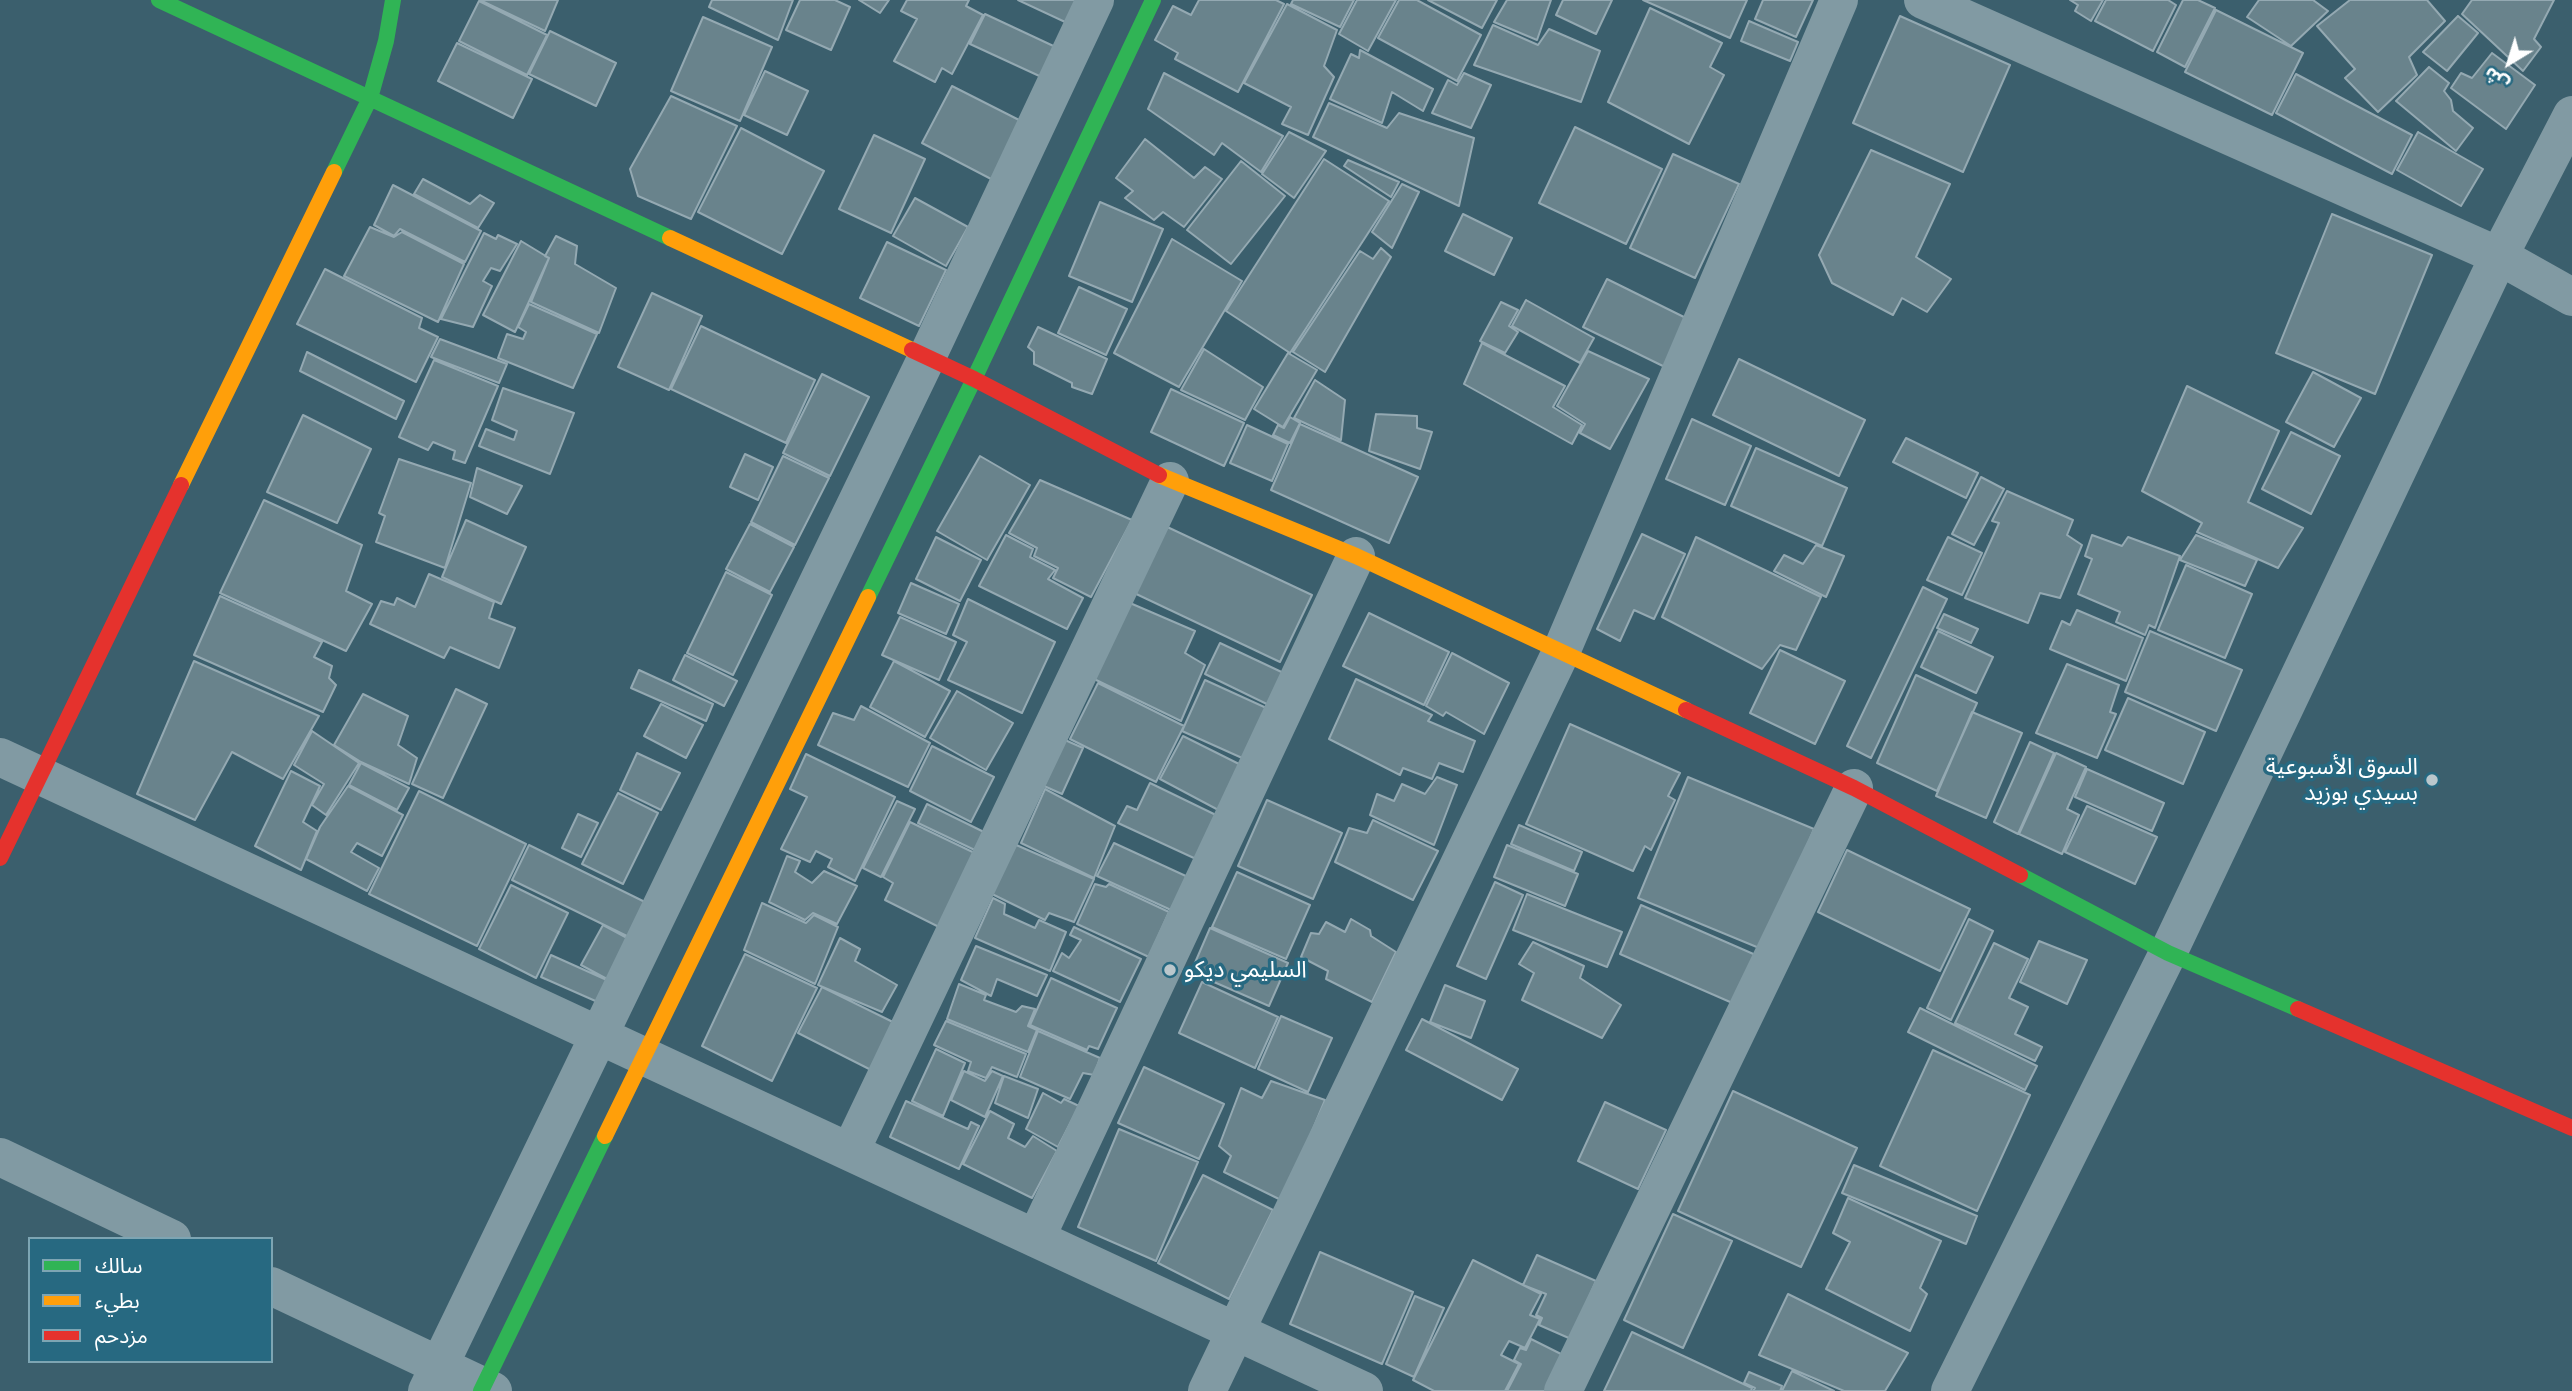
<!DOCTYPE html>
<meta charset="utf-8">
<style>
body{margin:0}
#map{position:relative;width:2572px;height:1391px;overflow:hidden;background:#3b5f6d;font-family:"Golos Text","Noto Sans Arabic",sans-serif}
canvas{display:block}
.legend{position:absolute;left:28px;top:1237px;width:245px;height:126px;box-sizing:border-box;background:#276981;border:2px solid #7da5b3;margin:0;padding:9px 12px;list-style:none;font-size:21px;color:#fff}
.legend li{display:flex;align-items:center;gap:14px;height:35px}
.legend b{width:35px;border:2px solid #7da5b3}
.north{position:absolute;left:2474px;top:28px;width:70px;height:70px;-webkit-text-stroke:5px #276981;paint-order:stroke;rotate:218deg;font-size:19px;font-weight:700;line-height:28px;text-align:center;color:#fff}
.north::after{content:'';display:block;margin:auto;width:24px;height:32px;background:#fff;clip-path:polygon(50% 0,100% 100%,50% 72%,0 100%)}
</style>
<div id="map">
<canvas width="2572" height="1391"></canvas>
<ul class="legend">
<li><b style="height:9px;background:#30b455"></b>سالك</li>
<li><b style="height:9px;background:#ff9f0a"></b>بطيء</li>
<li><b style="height:9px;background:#e5322d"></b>مزدحم</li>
</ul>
<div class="north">ش</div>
</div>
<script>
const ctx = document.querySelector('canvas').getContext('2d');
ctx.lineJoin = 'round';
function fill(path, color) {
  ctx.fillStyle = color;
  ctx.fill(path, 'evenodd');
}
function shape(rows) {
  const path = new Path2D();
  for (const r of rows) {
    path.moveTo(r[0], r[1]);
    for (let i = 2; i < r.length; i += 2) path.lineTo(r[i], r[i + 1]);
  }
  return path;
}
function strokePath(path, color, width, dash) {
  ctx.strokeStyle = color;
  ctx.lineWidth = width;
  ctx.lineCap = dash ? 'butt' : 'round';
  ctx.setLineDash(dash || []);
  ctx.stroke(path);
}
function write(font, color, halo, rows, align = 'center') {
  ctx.font = font + ' "Golos Text","Noto Sans Arabic",sans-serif';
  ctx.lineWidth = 7;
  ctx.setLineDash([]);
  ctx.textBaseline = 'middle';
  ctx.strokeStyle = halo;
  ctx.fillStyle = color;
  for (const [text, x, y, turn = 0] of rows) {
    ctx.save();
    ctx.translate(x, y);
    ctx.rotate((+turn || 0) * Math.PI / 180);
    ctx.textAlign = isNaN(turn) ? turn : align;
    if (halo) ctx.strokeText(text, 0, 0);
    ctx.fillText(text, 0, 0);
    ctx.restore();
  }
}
const building = shape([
 [480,0,558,0,545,31,480,0],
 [712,0,793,0,778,40,709,7,712,0],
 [800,0,835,0,850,7,831,50,786,30,800,0],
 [859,0,889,0,880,13,859,0],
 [907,0,969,0,966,6,983,15,952,74,942,68,935,82,894,61,917,19,901,11,907,0],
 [1018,0,1091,0,1078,28,1018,0],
 [1199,0,1276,0,1284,4,1238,92,1175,59,1178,53,1155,40,1173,6,1191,15,1199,0],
 [1293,0,1354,0,1340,27,1291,4,1293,0],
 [1357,0,1396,0,1368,51,1339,34,1357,0],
 [1399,0,1417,0,1481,35,1457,81,1378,38,1399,0],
 [1428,0,1497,0,1482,28,1428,0],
 [1507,0,1551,0,1537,40,1494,22,1507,0],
 [1563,0,1612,0,1596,34,1556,15,1563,0],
 [1643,0,1747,0,1730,38,1643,0],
 [1763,0,1813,0,1796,37,1755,19,1763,0],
 [2070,0,2103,0,2091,21,2075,11,2078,5,2070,0],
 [2106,0,2168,0,2176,5,2153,51,2095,21,2106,0],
 [2183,0,2198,0,2215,8,2185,67,2157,52,2183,0],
 [2259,0,2313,0,2328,11,2291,46,2247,17,2259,0],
 [2350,0,2427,0,2445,21,2409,57,2417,75,2378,112,2345,78,2355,69,2317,26,2350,0],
 [2472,0,2554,0,2534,39,2541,47,2523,71,2462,14,2472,0],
 [479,1,547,35,527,75,459,41,479,1],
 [1287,4,1337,30,1324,66,1334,77,1308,135,1282,124,1291,107,1244,83,1287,4],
 [1650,8,1722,43,1710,67,1724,75,1689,144,1608,102,1650,8],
 [2216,10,2303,53,2272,115,2185,72,2216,10],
 [985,14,1062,50,1048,80,970,44,985,14],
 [1900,16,2010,65,1963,172,1853,123,1900,16],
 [2458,16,2478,33,2447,71,2423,52,2458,16],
 [703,17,772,47,740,121,671,91,703,17],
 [1749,21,1798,42,1790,61,1741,41,1749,21],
 [1493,25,1538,45,1549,29,1600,51,1581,102,1474,65,1493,25],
 [550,31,616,63,596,106,529,74,550,31],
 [457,43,532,79,513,118,438,81,457,43],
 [1360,50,1433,89,1423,111,1392,92,1382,123,1330,99,1351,54,1359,58,1360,50],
 [2492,53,2535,85,2506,129,2451,88,2461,73,2472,78,2492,53],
 [2429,67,2449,83,2444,91,2451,100,2453,111,2473,128,2456,151,2396,101,2429,67],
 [765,71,808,91,787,135,744,115,765,71],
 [1164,73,1283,136,1261,172,1222,143,1214,155,1148,109,1164,73],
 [1464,73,1491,85,1471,128,1432,113,1448,80,1457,85,1464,73],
 [2296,74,2412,135,2392,174,2276,113,2296,74],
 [952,86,1023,122,993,180,922,143,952,86],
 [671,96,737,126,691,219,638,196,630,169,671,96],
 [1329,103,1387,128,1399,113,1474,138,1459,206,1313,137,1329,103],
 [1575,127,1662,169,1626,244,1539,203,1575,127],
 [741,128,824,171,782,254,698,212,741,128],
 [1289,132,1326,151,1294,198,1262,174,1289,132],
 [2418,132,2483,169,2461,206,2397,170,2418,132],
 [874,135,925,159,891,233,839,209,874,135],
 [1145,139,1194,178,1205,167,1222,179,1184,227,1163,212,1154,220,1125,198,1133,191,1116,178,1145,139],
 [1871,150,1950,184,1916,257,1951,279,1927,312,1902,298,1893,315,1832,283,1819,255,1871,150],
 [1673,154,1739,184,1695,278,1630,248,1673,154],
 [1324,159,1389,201,1290,353,1226,311,1324,159],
 [1348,160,1399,182,1391,197,1344,166,1348,160],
 [1241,161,1285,196,1231,264,1187,230,1241,161],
 [423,179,470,204,480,195,494,203,478,228,414,194,423,179],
 [1402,184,1419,192,1392,248,1372,232,1402,184],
 [393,185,481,231,465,262,400,229,394,236,374,225,393,185],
 [915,198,968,227,946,266,893,236,915,198],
 [1100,202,1163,229,1132,302,1069,276,1100,202],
 [1463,214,1512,238,1494,275,1445,251,1463,214],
 [2332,214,2432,255,2375,394,2276,353,2332,214],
 [370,227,394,237,402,232,464,264,438,322,344,276,370,227],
 [484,233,496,239,498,235,517,244,500,271,491,268,483,281,492,286,473,327,441,319,484,233],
 [556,236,577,246,575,264,616,288,599,333,531,302,549,258,545,256,556,236],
 [1172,239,1242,281,1179,387,1114,353,1172,239],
 [521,241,549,258,515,332,483,315,521,241],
 [887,242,946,270,919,326,860,298,887,242],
 [1381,248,1391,257,1325,372,1293,352,1360,251,1373,259,1381,248],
 [325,269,422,318,419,328,438,337,416,382,297,324,325,269],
 [1607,279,1690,320,1667,368,1583,327,1607,279],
 [1079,287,1127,309,1106,355,1058,333,1079,287],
 [652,293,702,316,669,390,618,367,652,293],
 [1526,300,1594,338,1580,363,1512,326,1526,300],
 [1501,302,1518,310,1509,326,1518,332,1505,353,1480,341,1501,302],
 [529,304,597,334,573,388,498,358,507,334,523,339,526,332,518,327,529,304],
 [701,326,815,380,786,443,671,389,701,326],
 [1038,327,1107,359,1092,394,1072,387,1072,383,1034,364,1034,352,1028,347,1038,327],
 [440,339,507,364,499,383,431,357,440,339],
 [1482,343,1565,386,1553,407,1582,425,1572,444,1464,384,1482,343],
 [1204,349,1263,387,1245,420,1181,390,1204,349],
 [1588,351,1649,379,1610,449,1580,433,1585,424,1557,406,1588,351],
 [307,352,404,401,396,419,300,371,307,352],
 [1288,353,1317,370,1283,427,1254,409,1288,353],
 [1739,359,1865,420,1839,476,1713,415,1739,359],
 [434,360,498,386,465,463,453,459,455,451,433,442,428,450,399,437,434,360],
 [2313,372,2361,398,2334,447,2286,422,2313,372],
 [822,374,869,397,830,476,783,453,822,374],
 [1315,380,1345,400,1341,440,1294,418,1315,380],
 [2187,386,2279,431,2248,502,2303,528,2278,568,2197,532,2202,523,2142,491,2187,386],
 [503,388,574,413,550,474,479,446,486,429,514,440,517,431,492,420,503,388],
 [1171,389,1244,423,1224,466,1151,432,1171,389],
 [1376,414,1417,416,1417,428,1432,432,1420,469,1369,451,1376,414],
 [303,415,371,449,337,523,267,492,303,415],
 [1290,417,1300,423,1290,443,1273,435,1278,425,1284,428,1290,417],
 [1692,419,1751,446,1725,505,1666,479,1692,419],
 [1300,424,1418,477,1389,543,1271,490,1300,424],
 [1247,425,1288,444,1272,481,1230,463,1247,425],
 [2291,432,2340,456,2311,514,2262,489,2291,432],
 [1906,438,1978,473,1966,498,1893,462,1906,438],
 [1756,448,1847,488,1822,546,1731,506,1756,448],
 [745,454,773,467,758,500,730,487,745,454],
 [783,456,829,478,795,545,751,522,783,456],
 [980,456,1030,485,987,560,937,531,980,456],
 [399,459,471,483,445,568,376,542,385,516,379,513,399,459],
 [477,468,522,486,507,514,470,497,477,468],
 [1981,477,2004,489,1974,545,1952,534,1981,477],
 [1040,480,1132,520,1091,597,1053,578,1058,568,1034,556,1037,548,1009,533,1040,480],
 [2007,491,2073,520,2067,535,2082,545,2060,598,2040,593,2028,623,1965,598,1999,523,1992,521,2007,491],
 [264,500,362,545,346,591,372,604,346,651,220,593,264,500],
 [466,520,526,547,501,604,442,577,466,520],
 [750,524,794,547,770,592,726,569,750,524],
 [1163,525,1312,595,1280,662,1132,592,1163,525],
 [1642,534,1685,554,1654,619,1634,610,1620,641,1597,629,1642,534],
 [1006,535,1033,549,1030,557,1055,570,1048,579,1083,598,1067,629,979,586,1006,535],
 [2092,535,2122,546,2128,537,2180,556,2155,628,2149,625,2145,635,2116,622,2120,612,2078,594,2092,559,2085,556,2092,535],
 [2196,535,2257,560,2245,586,2180,560,2196,535],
 [936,537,981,560,960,601,916,579,936,537],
 [1696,537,1821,597,1796,650,1780,645,1762,669,1662,617,1696,537],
 [1948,537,1982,553,1962,595,1927,580,1948,537],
 [1816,545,1844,556,1826,597,1774,571,1784,555,1803,564,1816,545],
 [2186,565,2252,594,2225,658,2158,630,2186,565],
 [726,572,772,595,733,675,687,653,726,572],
 [429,574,494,602,489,618,515,628,499,668,450,647,444,658,370,624,381,601,394,605,397,598,415,607,429,574],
 [911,583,959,604,946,634,898,613,911,583],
 [1923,587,1947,599,1871,758,1847,746,1923,587],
 [220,596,322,642,314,657,332,666,329,678,336,685,323,712,194,655,220,596],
 [968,599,1055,642,1022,713,948,680,967,642,953,635,968,599],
 [1123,600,1195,631,1185,653,1205,665,1181,721,1092,678,1123,600],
 [2077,610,2143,638,2126,681,2050,649,2062,621,2070,625,2077,610],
 [1369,613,1449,652,1424,705,1343,666,1369,613],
 [1944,614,1978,629,1971,643,1937,628,1944,614],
 [900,617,956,642,939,680,882,655,900,617],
 [1938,631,1993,657,1976,693,1921,667,1938,631],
 [2150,631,2242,670,2216,731,2125,692,2150,631],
 [1220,643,1290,676,1275,708,1205,674,1220,643],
 [1780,650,1845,681,1815,744,1750,713,1780,650],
 [1452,653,1509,683,1484,734,1446,712,1443,716,1426,706,1452,653],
 [685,655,737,681,724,706,673,680,685,655],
 [194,661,319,716,283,779,232,752,195,820,137,794,194,661],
 [894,661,950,691,925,737,870,707,894,661],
 [2067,664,2119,685,2110,712,2116,714,2097,758,2036,733,2067,664],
 [639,670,713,704,706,721,631,688,639,670],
 [1916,675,1977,703,1937,791,1877,763,1916,675],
 [1356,679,1432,715,1428,721,1475,741,1463,772,1439,763,1432,779,1403,768,1400,775,1329,739,1356,679],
 [1205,680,1273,711,1251,762,1182,731,1205,680],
 [1098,683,1184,726,1156,782,1070,739,1098,683],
 [456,689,487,704,443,798,412,784,456,689],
 [957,691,1013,723,986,770,930,738,957,691],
 [363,694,408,716,398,745,417,758,409,784,361,762,334,745,363,694],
 [2128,698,2205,732,2183,784,2105,750,2128,698],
 [661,704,703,725,686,758,644,736,661,704],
 [861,706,930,743,908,787,818,745,833,713,854,720,861,706],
 [1972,712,2022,733,1986,818,1936,796,1972,712],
 [1570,724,1680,773,1668,796,1675,800,1651,850,1645,846,1633,871,1526,824,1570,724],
 [312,731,359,763,326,815,312,805,324,784,294,765,312,731],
 [1183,736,1247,768,1224,813,1160,779,1183,736],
 [1065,740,1083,748,1062,794,1044,786,1065,740],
 [2030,742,2054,753,2018,834,1994,822,2030,742],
 [932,746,994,777,971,822,910,791,932,746],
 [637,753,680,773,661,810,620,790,637,753],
 [2056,753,2086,767,2067,809,2079,815,2062,854,2019,834,2056,753],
 [806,754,895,797,855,881,828,867,832,859,816,851,810,862,781,849,807,797,790,789,806,754],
 [361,763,409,788,397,810,349,785,361,763],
 [2087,769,2164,803,2152,831,2075,797,2087,769],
 [291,771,320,786,303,822,317,831,301,870,255,846,291,771],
 [1437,777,1457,785,1434,845,1370,815,1377,794,1394,801,1402,784,1425,794,1437,777],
 [1688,777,1814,829,1764,950,1638,898,1688,777],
 [1150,783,1218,816,1196,859,1118,823,1127,806,1137,810,1150,783],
 [348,786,403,815,382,856,357,843,351,852,379,868,367,891,306,859,320,827,348,786],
 [1045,789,1115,826,1094,878,1021,843,1045,789],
 [419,791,526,844,477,946,369,894,419,791],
 [618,793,658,813,623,884,582,864,618,793],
 [1267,800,1342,833,1313,899,1238,866,1267,800],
 [897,801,915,809,881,877,863,868,897,801],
 [927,804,990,835,981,853,918,823,927,804],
 [2087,806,2157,837,2135,884,2065,852,2087,806],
 [578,814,598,823,581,857,562,848,578,814],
 [1373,820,1438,851,1413,900,1335,862,1349,828,1367,833,1373,820],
 [910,822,983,857,947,931,885,900,893,883,883,877,910,822],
 [1519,825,1582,852,1574,871,1511,844,1519,825],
 [1114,843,1188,877,1171,910,1097,876,1114,843],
 [1014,844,1094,879,1074,922,1049,913,1045,920,992,894,1014,844],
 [529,845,647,903,631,938,512,880,529,845],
 [1507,845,1578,874,1565,906,1494,877,1507,845],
 [1847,850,1970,909,1940,971,1818,912,1847,850],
 [787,856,800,861,795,872,812,883,824,871,857,886,837,924,813,913,805,920,769,902,787,856],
 [1237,872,1310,905,1286,959,1212,927,1237,872],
 [1495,882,1523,895,1486,979,1457,966,1495,882],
 [1095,884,1106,887,1109,884,1169,912,1149,957,1077,924,1095,884],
 [511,885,568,913,536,978,479,949,511,885],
 [1527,894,1622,932,1607,967,1513,930,1527,894],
 [993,898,1005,904,1004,914,1035,928,1039,920,1066,932,1050,971,975,938,993,898],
 [762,903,806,923,814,915,838,927,815,984,744,950,762,903],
 [1641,905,1758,956,1737,1005,1620,954,1641,905],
 [1351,919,1370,930,1371,936,1396,952,1372,1002,1326,979,1328,971,1301,957,1311,933,1319,934,1326,922,1345,932,1351,919],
 [1969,919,1993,931,1951,1020,1927,1008,1969,919],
 [603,925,629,939,607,979,581,965,603,925],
 [1074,927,1141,959,1120,1002,1053,971,1062,953,1069,958,1081,940,1070,935,1074,927],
 [1210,928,1288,963,1269,1006,1191,972,1210,928],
 [840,938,860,949,855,961,897,985,882,1012,818,985,840,938],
 [2039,941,2087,960,2067,1004,2020,982,2039,941],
 [1533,942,1584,966,1580,978,1621,1005,1602,1038,1522,1000,1534,973,1519,964,1533,942],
 [1994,943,2028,959,2009,998,2028,1007,2015,1034,2042,1047,2035,1061,1955,1023,1994,943],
 [976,946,1047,975,1037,996,997,979,991,996,961,980,976,946],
 [745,954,817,988,772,1081,702,1046,745,954],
 [551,955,609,981,600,1003,541,977,551,955],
 [1051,978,1117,1008,1098,1049,1089,1046,1087,1050,1030,1025,1051,978],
 [1202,982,1278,1017,1255,1068,1179,1033,1202,982],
 [959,984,986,995,984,1000,1016,1012,1022,1006,1035,1009,1028,1026,1037,1030,1028,1052,947,1019,959,984],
 [1445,985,1485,1001,1471,1038,1430,1022,1445,985],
 [822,987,903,1027,879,1074,798,1033,822,987],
 [1920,1008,2037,1066,2025,1090,1908,1032,1920,1008],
 [1281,1016,1332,1038,1308,1092,1258,1069,1281,1016],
 [1422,1019,1518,1069,1502,1100,1406,1050,1422,1019],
 [946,1021,1026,1054,1017,1077,992,1067,986,1078,968,1071,971,1062,934,1045,946,1021],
 [1038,1031,1100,1058,1094,1075,1083,1073,1070,1099,1020,1077,1038,1031],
 [936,1049,965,1063,943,1116,912,1101,936,1049],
 [1933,1050,2030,1095,1977,1211,1880,1166,1933,1050],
 [1144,1067,1224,1104,1199,1159,1118,1123,1144,1067],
 [964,1071,985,1081,992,1071,1003,1076,985,1117,951,1100,964,1071],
 [1004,1076,1038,1089,1028,1118,995,1103,1004,1076],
 [1271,1081,1325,1100,1283,1201,1224,1172,1231,1156,1219,1146,1241,1088,1262,1098,1271,1081],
 [1733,1091,1857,1148,1801,1267,1678,1211,1733,1091],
 [1043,1093,1061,1103,1064,1099,1079,1106,1058,1147,1026,1129,1043,1093],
 [906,1101,968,1129,971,1122,979,1126,959,1169,890,1137,906,1101],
 [1605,1102,1666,1130,1638,1189,1578,1161,1605,1102],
 [990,1111,1014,1124,1008,1138,1025,1147,1033,1136,1057,1151,1032,1198,963,1164,990,1111],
 [1119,1129,1198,1162,1156,1261,1078,1227,1119,1129],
 [1854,1165,1977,1216,1966,1244,1842,1193,1854,1165],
 [1203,1175,1273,1210,1229,1299,1158,1263,1203,1175],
 [1848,1198,1941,1241,1920,1288,1927,1294,1910,1331,1826,1289,1850,1242,1833,1233,1848,1198],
 [1673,1214,1732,1241,1683,1348,1624,1320,1673,1214],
 [1320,1252,1413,1292,1382,1364,1290,1324,1320,1252],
 [1537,1255,1596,1281,1571,1339,1539,1325,1542,1318,1536,1315,1546,1294,1523,1285,1537,1255],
 [1473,1260,1541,1294,1530,1315,1540,1319,1525,1348,1509,1341,1501,1355,1519,1364,1505,1391,1434,1391,1413,1380,1473,1260],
 [1788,1294,1908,1353,1885,1391,1844,1391,1759,1355,1788,1294],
 [1415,1296,1444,1308,1414,1377,1386,1364,1415,1296],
 [1632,1332,1752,1388,1751,1391,1604,1391,1632,1332],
 [1531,1339,1567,1357,1550,1391,1507,1391,1521,1364,1514,1360,1520,1348,1526,1350,1531,1339],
 [1792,1371,1834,1391,1782,1391,1792,1371],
 [1749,1372,1782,1386,1780,1391,1753,1391,1755,1388,1744,1383,1749,1372]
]);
const street = shape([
 [1923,0,2499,256,2572,297],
 [0,757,1364,1391],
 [850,1152,1170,481],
 [0,1157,172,1239],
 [1036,1238,1356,556],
 [271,1286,493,1391],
 [427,1391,927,357,1095,0],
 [1207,1391,1561,652,1839,0],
 [1563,1391,1854,788],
 [1950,1391,2168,953,2499,256,2572,115]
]);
const fast = shape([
 [159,0,670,238],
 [334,172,370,98,386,41,393,0],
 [868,597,974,379,1153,0],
 [2020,875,2168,953,2298,1009],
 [481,1391,605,1136]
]);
const slow = shape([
 [670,238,912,350],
 [1159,475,1356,556,1686,710],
 [181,485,334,172],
 [605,1136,868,597]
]);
const jam = shape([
 [912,350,974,379,1159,475],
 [1686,710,1854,788,2020,875],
 [0,858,181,485],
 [2298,1009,2572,1128]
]);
const markers = [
 [2432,780,7,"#bac7cc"],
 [1170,970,7,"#bac7cc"]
];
const poiNames = [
 ["السوق الأسبوعية",2418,767],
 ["بسيدي بوزيد",2418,793],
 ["السليمي ديكو",1184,970,"left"]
];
fill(building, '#69838c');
strokePath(building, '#94a9b2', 2);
strokePath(street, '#819aa3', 38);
strokePath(fast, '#30b455', 16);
strokePath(slow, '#ff9f0a', 16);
strokePath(jam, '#e5322d', 16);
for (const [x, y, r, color] of markers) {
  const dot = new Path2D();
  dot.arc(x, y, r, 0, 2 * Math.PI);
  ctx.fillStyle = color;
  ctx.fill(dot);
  strokePath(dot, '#276981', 2.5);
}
write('23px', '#fff', '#276981', poiNames, 'right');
</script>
